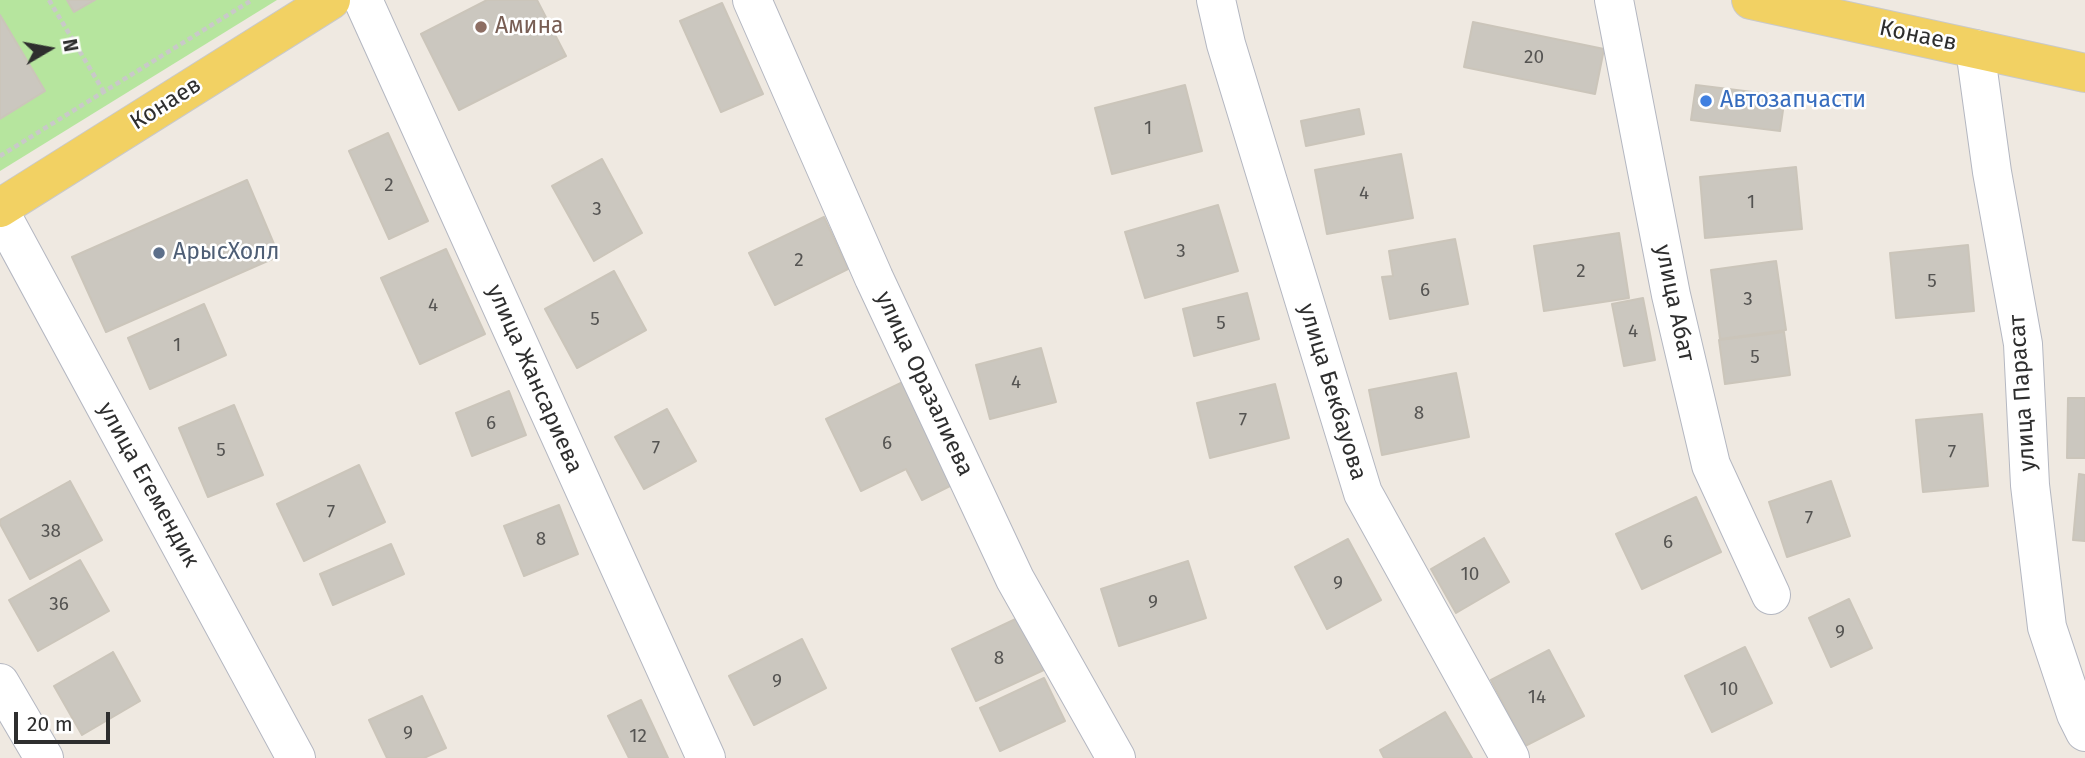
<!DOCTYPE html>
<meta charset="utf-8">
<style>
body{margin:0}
#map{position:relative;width:2085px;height:758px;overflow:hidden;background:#efe9e1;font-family:"Fira Sans",sans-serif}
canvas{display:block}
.north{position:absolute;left:14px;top:14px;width:70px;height:70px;-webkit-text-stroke:5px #fff;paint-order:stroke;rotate:80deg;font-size:19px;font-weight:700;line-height:28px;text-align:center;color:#2e2e2e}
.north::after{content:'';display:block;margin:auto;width:24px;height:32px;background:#2e2e2e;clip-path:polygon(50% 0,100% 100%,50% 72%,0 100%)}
.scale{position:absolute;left:14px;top:712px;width:96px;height:32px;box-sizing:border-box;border:4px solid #2e2e2e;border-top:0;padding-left:9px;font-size:21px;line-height:24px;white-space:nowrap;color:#2e2e2e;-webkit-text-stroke:5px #fff;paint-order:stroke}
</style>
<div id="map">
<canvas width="2085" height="758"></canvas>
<div class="north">N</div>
<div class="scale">20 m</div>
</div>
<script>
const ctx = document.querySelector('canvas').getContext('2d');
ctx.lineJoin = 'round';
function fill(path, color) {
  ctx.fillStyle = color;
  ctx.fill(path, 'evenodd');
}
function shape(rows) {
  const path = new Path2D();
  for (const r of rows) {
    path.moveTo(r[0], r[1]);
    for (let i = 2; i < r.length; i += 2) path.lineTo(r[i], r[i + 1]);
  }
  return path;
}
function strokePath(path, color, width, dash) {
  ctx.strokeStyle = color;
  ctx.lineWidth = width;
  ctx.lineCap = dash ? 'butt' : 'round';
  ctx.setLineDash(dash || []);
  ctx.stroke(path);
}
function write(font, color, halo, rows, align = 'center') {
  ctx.font = font + ' "Fira Sans",sans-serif';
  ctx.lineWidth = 5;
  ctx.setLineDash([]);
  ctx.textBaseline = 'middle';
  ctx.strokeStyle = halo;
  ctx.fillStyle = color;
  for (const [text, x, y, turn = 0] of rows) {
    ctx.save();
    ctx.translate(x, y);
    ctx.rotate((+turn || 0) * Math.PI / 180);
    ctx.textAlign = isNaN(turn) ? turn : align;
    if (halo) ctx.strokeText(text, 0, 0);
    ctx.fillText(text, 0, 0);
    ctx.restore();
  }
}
const green = shape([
 [0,0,277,0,0,171]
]);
const building = shape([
 [67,0,95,0,74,12,67,0],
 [487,0,537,0,566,56,459,110,421,34,487,0],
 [722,3,763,94,721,112,680,21,722,3],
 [0,15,45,91,0,119,0,15],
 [1473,22,1604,49,1595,94,1464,67,1473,22],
 [1185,85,1202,151,1112,174,1095,108,1185,85],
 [1696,85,1785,96,1780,131,1691,120,1696,85],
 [1359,109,1364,134,1306,146,1301,121,1359,109],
 [388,133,428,221,389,239,349,151,388,133],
 [1401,154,1413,218,1327,234,1315,170,1401,154],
 [602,159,642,233,594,261,552,186,602,159],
 [1796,167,1802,229,1705,238,1700,177,1796,167],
 [247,180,279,256,106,332,72,257,247,180],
 [1218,205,1238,271,1145,298,1125,232,1218,205],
 [824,217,848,269,775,305,749,253,824,217],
 [1619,233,1629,298,1544,311,1534,246,1619,233],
 [1455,239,1468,304,1390,319,1382,277,1393,276,1389,251,1455,239],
 [1968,245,1974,311,1896,318,1890,253,1968,245],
 [446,249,485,334,420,364,381,278,446,249],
 [1776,261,1786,330,1720,339,1711,270,1776,261],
 [614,271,646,330,577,368,545,309,614,271],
 [1247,293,1259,339,1194,356,1183,309,1247,293],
 [1643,298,1655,360,1624,366,1612,304,1643,298],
 [204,304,226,355,150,389,128,338,204,304],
 [1784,332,1790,375,1725,384,1719,340,1784,332],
 [1041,348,1056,402,990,419,976,365,1041,348],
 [1456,373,1469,437,1382,455,1369,390,1456,373],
 [905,381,954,484,922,500,906,469,861,491,826,419,905,381],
 [1275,384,1289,438,1210,458,1197,403,1275,384],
 [509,391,526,435,472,456,456,413,509,391],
 [2068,398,2085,398,2085,458,2067,458,2068,398],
 [234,405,263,475,208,497,179,428,234,405],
 [667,409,696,461,644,489,615,437,667,409],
 [1982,414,1988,486,1923,492,1916,420,1982,414],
 [359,465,385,522,304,561,277,504,359,465],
 [2079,474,2085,475,2085,541,2073,540,2079,474],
 [70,481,102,540,30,579,0,524,0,520,70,481],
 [1831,481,1850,536,1787,557,1769,502,1831,481],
 [1696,497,1721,552,1642,589,1616,534,1696,497],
 [559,505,578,554,524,576,504,526,559,505],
 [1484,538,1509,582,1456,613,1431,569,1484,538],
 [1348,539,1381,600,1327,629,1295,567,1348,539],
 [391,544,404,574,333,605,320,574,391,544],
 [80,560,109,611,38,651,9,600,80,560],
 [1188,561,1206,618,1119,646,1101,589,1188,561],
 [1849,599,1872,648,1831,667,1809,618,1849,599],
 [1022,616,1046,669,976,701,952,649,1022,616],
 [802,639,826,688,754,725,729,676,802,639],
 [1745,647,1772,703,1712,732,1685,676,1745,647],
 [1549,650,1584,716,1525,746,1491,680,1549,650],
 [113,652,140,701,82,735,54,686,113,652],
 [1044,678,1065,721,1000,751,980,708,1044,678],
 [422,696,446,748,424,758,387,758,369,720,422,696],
 [641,700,668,758,629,758,608,716,641,700],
 [1445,712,1472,758,1384,758,1380,750,1445,712]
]);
const path = shape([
 [49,0,104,92],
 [0,156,252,0]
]);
const minor = shape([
 [363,0,706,758],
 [752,0,874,278,1015,579,1116,758],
 [1216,0,1226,44,1363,493,1510,758],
 [1614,0,1671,295,1711,465,1771,595],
 [1975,49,1992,172,2023,344,2030,485,2047,627,2076,714,2085,732],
 [0,212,296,758],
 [0,683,44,758]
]);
const major = shape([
 [1751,0,2085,73],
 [0,208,331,0]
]);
const markers = [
 [481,27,7,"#8d6e63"],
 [1706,101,7,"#3f7fe0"],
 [159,253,7,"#5c6f8a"]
];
const numberNames = [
 ["20",1534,58],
 ["1",1148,129],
 ["2",389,186],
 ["4",1364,194],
 ["1",1751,203],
 ["3",597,210],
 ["3",1181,252],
 ["2",799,261],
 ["2",1581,272],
 ["5",1932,282],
 ["6",1425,291],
 ["3",1748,300],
 ["4",433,306],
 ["5",595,320],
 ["5",1221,324],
 ["4",1633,332],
 ["1",177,346],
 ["5",1755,358],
 ["4",1016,383],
 ["8",1419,414],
 ["7",1243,421],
 ["6",491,424],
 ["6",887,444],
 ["7",656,449],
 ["5",221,451],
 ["7",1952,453],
 ["7",331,513],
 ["7",1809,519],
 ["38",51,532],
 ["8",541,540],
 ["6",1668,543],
 ["10",1470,575],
 ["9",1338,584],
 ["9",1153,603],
 ["36",59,605],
 ["9",1840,633],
 ["8",999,659],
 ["9",777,682],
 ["10",1729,690],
 ["14",1537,698],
 ["9",408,734],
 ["12",638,737]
];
const educationNames = [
 ["Амина",495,27]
];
const streetNames = [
 ["Конаев",1918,36,12],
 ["Конаев",166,104,-32],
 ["улица Абат",1674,303,78],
 ["улица Жансариева",534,379,66],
 ["улица Оразалиева",924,384,65],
 ["улица Бекбауова",1332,392,73],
 ["улица Парасат",2023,393,-94],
 ["улица Егемендик",148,485,61]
];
const shopNames = [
 ["Автозапчасти",1720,101]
];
const serviceNames = [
 ["АрысХолл",173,253]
];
fill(green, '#b6e59e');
fill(building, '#cbc7bf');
strokePath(building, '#cbc5ba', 2);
strokePath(minor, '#b4b7c1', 40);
strokePath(major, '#c9c9c9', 40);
strokePath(path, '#c9c9c9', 4.5, [5, 3.5]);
strokePath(minor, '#fff', 38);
strokePath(major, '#f2d163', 38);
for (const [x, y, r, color] of markers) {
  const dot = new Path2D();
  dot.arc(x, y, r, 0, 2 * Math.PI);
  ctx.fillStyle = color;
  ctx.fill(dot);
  strokePath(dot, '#fff', 2.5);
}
write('19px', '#555452', null, numberNames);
write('23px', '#785e54', '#fff', educationNames, 'left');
write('23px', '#2e2e2e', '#fff', streetNames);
write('23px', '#366cbe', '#fff', shopNames, 'left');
write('23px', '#4e5e75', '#fff', serviceNames, 'left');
</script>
